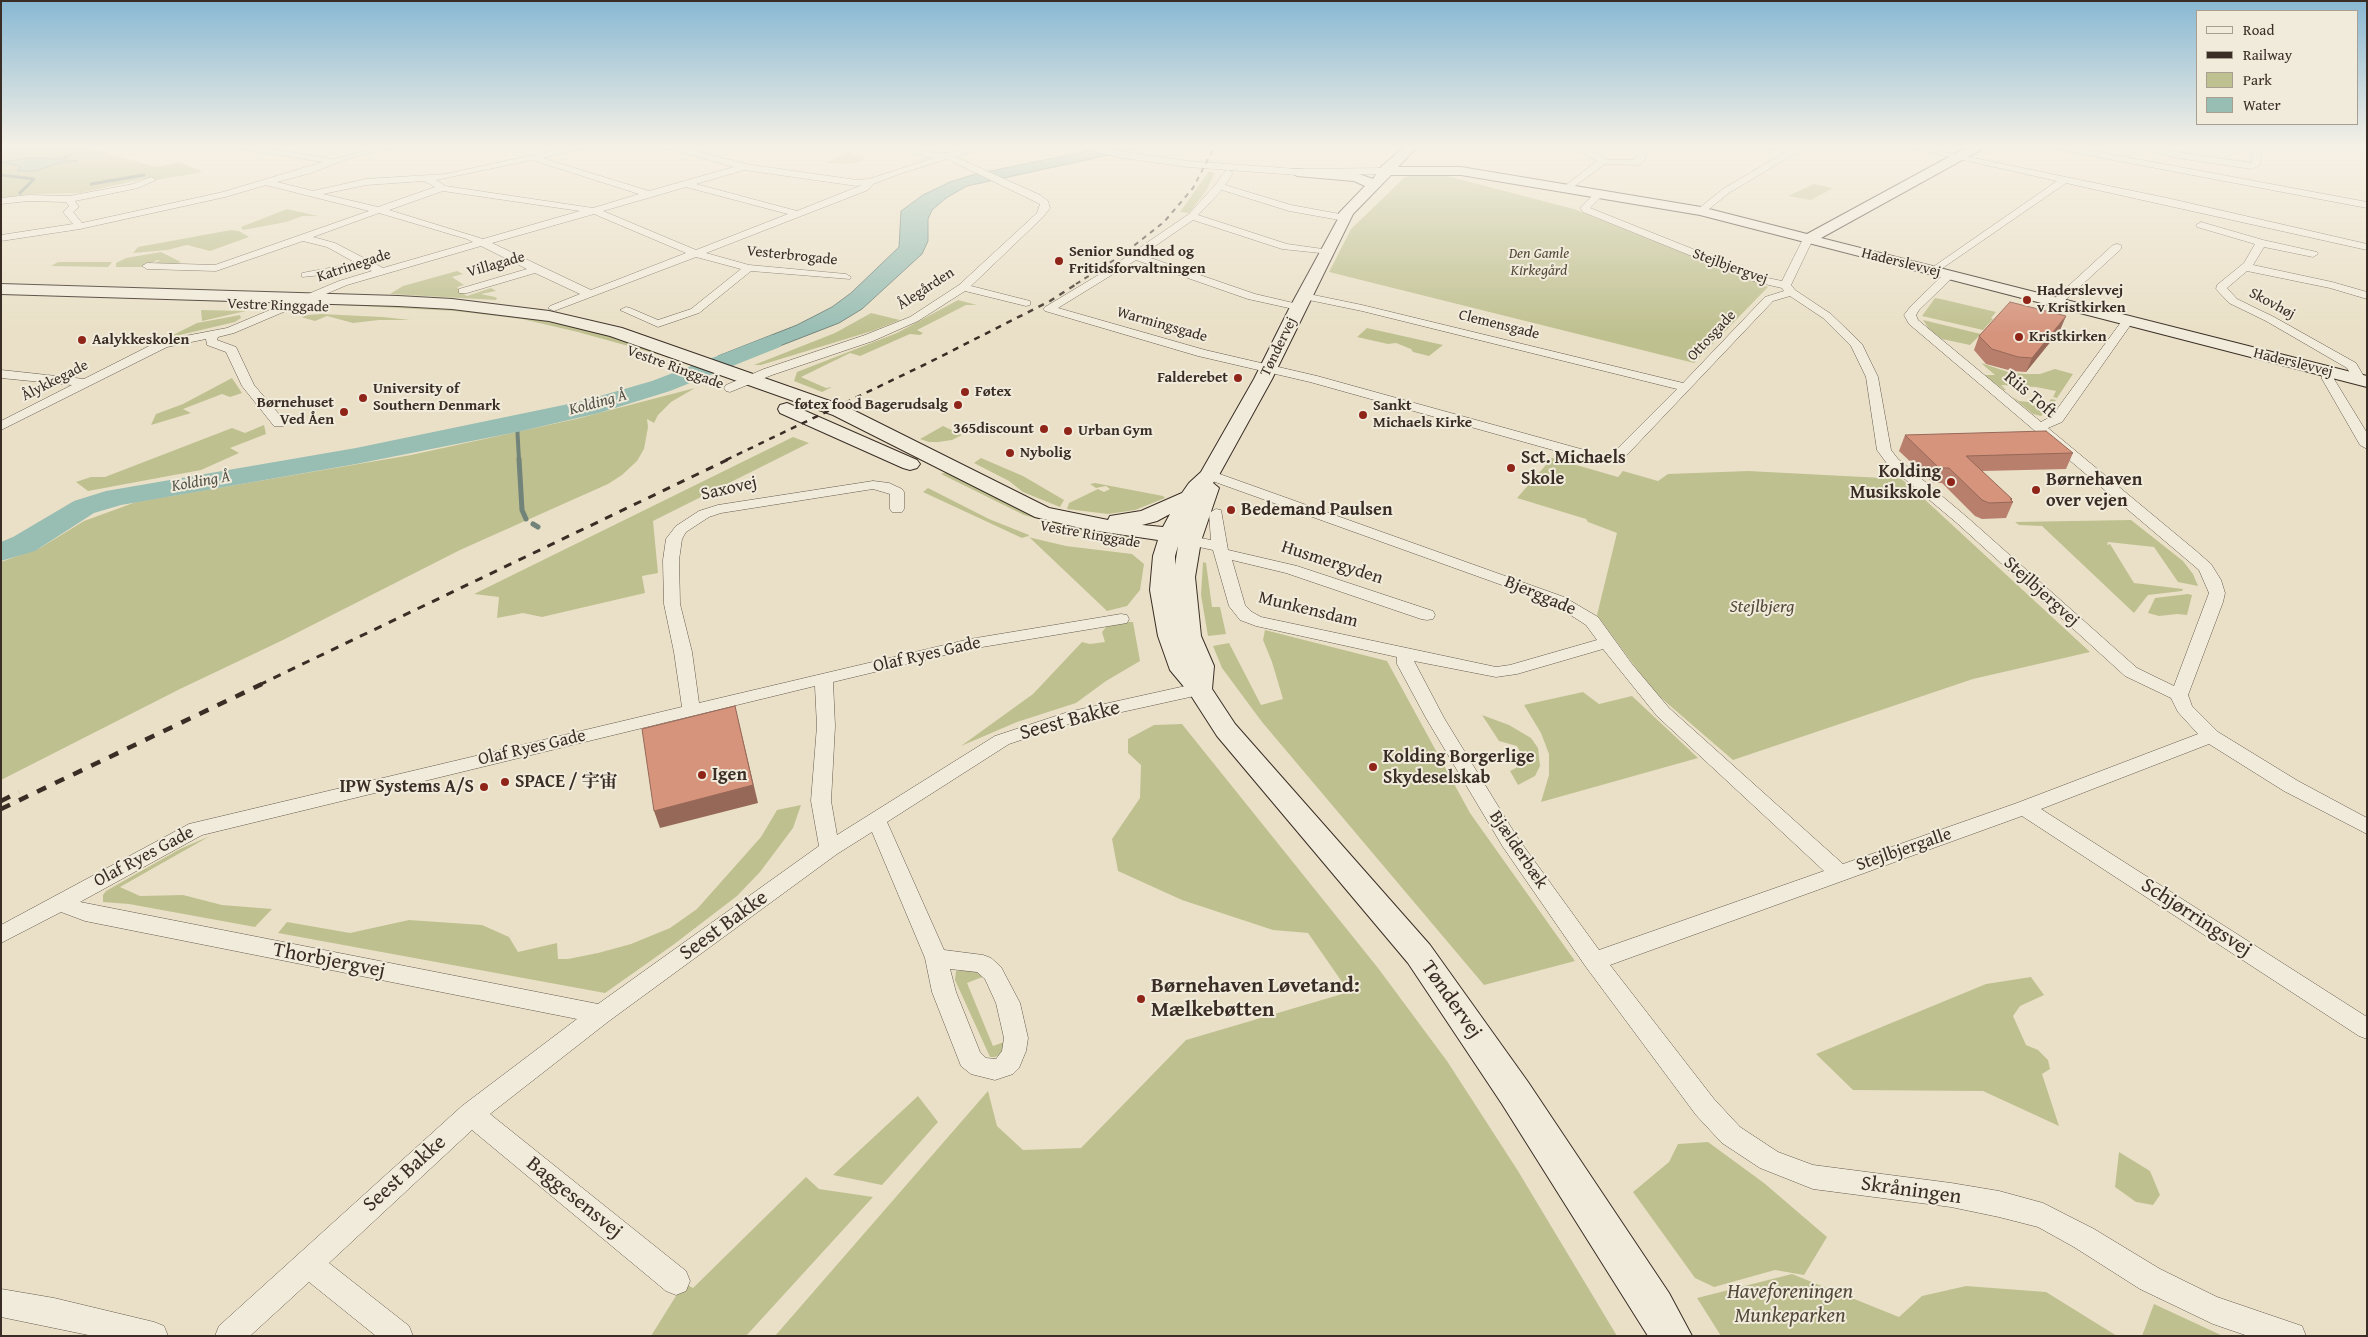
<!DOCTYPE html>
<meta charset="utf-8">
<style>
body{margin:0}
#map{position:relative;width:2368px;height:1337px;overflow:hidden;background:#eae0c7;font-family:"Gentium Book Plus",serif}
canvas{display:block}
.frame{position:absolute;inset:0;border:2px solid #3a2d25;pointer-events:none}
.legend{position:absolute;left:2196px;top:10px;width:162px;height:115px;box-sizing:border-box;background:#f1ebdb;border:1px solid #a89f92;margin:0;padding:6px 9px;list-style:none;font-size:15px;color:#3a2d25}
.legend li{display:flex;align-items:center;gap:10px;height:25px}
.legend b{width:25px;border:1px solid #a89f92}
</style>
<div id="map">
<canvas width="2368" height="1337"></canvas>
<div class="frame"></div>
<ul class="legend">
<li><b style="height:6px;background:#f1ebdb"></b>Road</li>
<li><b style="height:6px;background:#3a2d25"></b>Railway</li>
<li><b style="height:14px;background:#bfc090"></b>Park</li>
<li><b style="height:14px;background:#98bdb3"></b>Water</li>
</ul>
</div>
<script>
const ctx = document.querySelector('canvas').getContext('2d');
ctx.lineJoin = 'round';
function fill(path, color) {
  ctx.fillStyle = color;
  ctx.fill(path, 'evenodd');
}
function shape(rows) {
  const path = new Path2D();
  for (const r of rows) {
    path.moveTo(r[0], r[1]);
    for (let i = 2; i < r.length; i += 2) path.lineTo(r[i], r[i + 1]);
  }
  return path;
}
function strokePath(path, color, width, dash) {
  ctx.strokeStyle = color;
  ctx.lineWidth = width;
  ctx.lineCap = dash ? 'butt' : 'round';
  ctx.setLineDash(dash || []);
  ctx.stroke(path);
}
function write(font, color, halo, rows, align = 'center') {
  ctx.font = font + ' "Gentium Book Plus","Noto Serif SC",serif';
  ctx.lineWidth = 4;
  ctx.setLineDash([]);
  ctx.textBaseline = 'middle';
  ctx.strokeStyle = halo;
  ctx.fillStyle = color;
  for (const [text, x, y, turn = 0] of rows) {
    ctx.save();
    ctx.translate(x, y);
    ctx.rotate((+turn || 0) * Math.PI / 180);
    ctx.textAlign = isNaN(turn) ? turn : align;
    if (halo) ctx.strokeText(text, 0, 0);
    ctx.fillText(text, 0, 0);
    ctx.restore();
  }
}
const green = shape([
 [1,146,81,146,156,167,179,162,203,172,157,180,143,179,80,193,28,194,1,198],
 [848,152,865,158,857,163,841,164,826,163],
 [1209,171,1215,173,1206,191,1189,213,1180,212],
 [1420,174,1443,175,1574,209,1768,287,1694,363,1329,272,1351,229,1405,177],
 [1814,184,1833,188,1811,200,1788,196],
 [287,209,318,216,303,216,286,222,243,230,241,227],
 [231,230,239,231,249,237,210,251,187,245,167,250,133,253,138,247],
 [161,252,181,262,172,265,154,264,160,260,158,260,142,267,116,267,116,263,126,258],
 [58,262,112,262,108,267,51,266],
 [457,271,463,274,452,277,464,285,457,287,460,290,459,291,467,296,491,288,496,291,481,294,495,297,497,298,496,300,390,294,403,286],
 [1935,298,1941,299,1996,312,1991,318,1993,319,1983,330,1922,316],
 [958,300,977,305,966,305,917,330,923,333,920,335,910,334,860,356,850,353,801,377,826,388,832,387,822,392,794,381,797,372,897,333],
 [324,303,446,306,555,321,593,331,675,359,578,332,522,319,455,311,322,304],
 [201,310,246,311,202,321],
 [871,313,900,320,872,331,761,365,754,365,835,333],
 [321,314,383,317,410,320,379,320,353,323,327,316,315,321,301,317,308,315],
 [240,315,241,318,235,322,167,338,197,323],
 [1923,320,1981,334,1970,345,1942,339,1929,329],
 [1367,328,1443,345,1429,356,1413,352,1411,349,1396,343,1388,344,1357,337],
 [1981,363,2008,372,2024,374,2040,374,2055,369,2073,374,2057,398,2053,397,2056,391,2036,387,2001,385,2006,390,2004,390,1984,375,1995,375],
 [232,378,242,393,230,397,222,394,183,409,191,413,151,425,156,414,183,404],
 [695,388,671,402,658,415,654,423,647,419,648,427,644,449,637,461,622,475,608,484,460,550,283,640,180,689,1,780,1,562,40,548,84,521,136,502,411,455,576,419],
 [2011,396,2019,401,2048,404,2051,399,2056,400,2041,416,2033,414],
 [264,425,266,434,230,448,239,453,201,470,88,491,76,482,91,477,105,477,232,428,245,433],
 [943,426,962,435,952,440,938,442,929,442,920,439],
 [793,437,809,443,653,521,658,573,642,576,645,593,542,617,523,613,497,618,499,597,474,594],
 [981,458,1023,476,1064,500,1060,507,1023,492,1009,481,974,463],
 [1552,458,1618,477,1623,471,1658,481,1668,474,1748,471,1883,478,1892,472,1909,485,2090,652,1973,679,1733,760,1653,691,1597,615,1617,533,1588,522,1586,519,1517,498],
 [947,472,1021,511,1055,522,1094,531,1140,537,1139,539,1077,530,1024,515,941,474],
 [1095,483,1163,496,1165,498,1135,510,1108,514,1067,509,1069,503,1098,489,1104,492,1110,489,1106,486,1096,488,1090,484],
 [928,488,989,519,1029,535,1028,537,1066,546,1132,554,1144,564,1140,590,1127,606,1107,611,1028,536,1022,538,923,492],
 [2131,520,2183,561,2193,574,2198,586,2178,582,2154,547,2108,542,2107,545,2110,544,2134,583,2183,589,2182,591,2148,595,2134,613,2042,526,2019,525,2015,522],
 [1203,562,1206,563,1212,607,1220,607,1226,634,1208,636,1201,595],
 [2188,594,2192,595,2187,615,2177,614,2159,616,2148,613,2155,598],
 [1120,622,1133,622,1140,661,1106,681,1076,703,1017,722,961,746,1033,694,1082,642,1090,644,1105,642,1102,632,1106,627],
 [1265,630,1387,661,1470,813,1575,961,1484,985,1262,722,1222,668,1213,646,1229,643,1261,705,1283,699,1272,662,1263,640],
 [1583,692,1599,704,1632,696,1698,758,1541,802,1549,775,1549,754,1541,733,1524,705],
 [1482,715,1509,725,1531,738,1538,748,1540,766,1535,776,1518,785,1510,771,1516,768,1521,761,1521,754,1517,746,1499,741],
 [1182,724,1378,968,1447,1061,1518,1171,1617,1336,775,1336,988,1091,997,1126,1023,1150,1081,1148,1186,1040,1349,992,1308,933,1273,930,1182,900,1118,871,1112,839,1140,798,1141,765,1128,753,1128,739,1154,725],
 [801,805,793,828,760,872,737,896,673,945,605,993,278,933,287,922,350,933,409,920,482,925,509,937,518,952,557,943,558,959,568,959,598,953,631,944,670,928,697,909,761,837,777,810],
 [210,836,120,887,140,896,183,895,222,905,272,909,255,927,129,904,103,902,103,895,106,891,180,849],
 [974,969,985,976,967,983,993,1046,1012,1039,1008,1051,995,1057,990,1057,955,980,956,971],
 [2031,977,2044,995,2020,1006,2013,1016,2026,1045,2038,1050,2048,1060,2050,1069,2042,1074,2059,1126,1983,1091,1853,1090,1816,1054,1986,984],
 [918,1096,938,1122,882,1185,833,1175],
 [1708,1142,1764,1183,1827,1237,1804,1275,1775,1270,1714,1287,1695,1278,1633,1192,1669,1162,1678,1144],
 [2119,1152,2150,1171,2160,1195,2153,1205,2136,1202,2115,1187],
 [806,1177,819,1189,873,1197,746,1336,651,1336,684,1283,693,1288],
 [1792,1274,1899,1317,1922,1296,1966,1286,2046,1292,2117,1336,1721,1336,1697,1298],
 [2154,1304,2223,1336,2142,1336]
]);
const water = shape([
 [1112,146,1150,146,967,186,946,198,932,210,928,219,928,241,922,254,862,309,839,323,736,363,718,356,797,325,832,307,851,293,899,247,901,211,923,195,950,182,976,174,1112,146],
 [72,155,62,160,78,161,59,163,35,171,17,171,21,167,2,162,31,158,56,159,72,155]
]);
const streamFar2 = shape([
 [1,175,34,179,20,193],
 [91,184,144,175]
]);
const streamFar1 = shape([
 [517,424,519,460]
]);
const stream = shape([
 [519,459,522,510,526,519],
 [533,524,538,527]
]);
const river = shape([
 [772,335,780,337,784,342,780,347,670,391,599,413,517,432,356,464,121,505,94,513,35,551,1,561,1,542,13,537,74,501,106,491,356,448,583,401,652,381,772,335]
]);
const street = shape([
 [235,146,253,146,333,159,382,146,397,146,353,157,311,173,277,182,313,191,366,179,446,174,574,146,588,146,587,148,542,158,649,191,734,167,666,148,665,146,678,146,745,164,857,180,869,179,934,158,925,157,898,146,910,146,929,152,948,153,973,146,985,146,956,157,1040,195,1048,201,1050,208,1043,217,971,286,1030,301,1030,305,1026,306,965,291,918,321,873,341,772,375,730,392,726,391,724,388,726,385,764,369,865,335,910,317,959,285,1037,213,1040,204,947,159,902,173,873,184,868,190,706,253,749,265,846,274,851,277,850,279,751,271,699,313,658,327,620,310,626,307,630,308,658,320,691,309,741,269,696,257,554,311,548,308,550,306,580,294,535,273,467,293,459,293,459,289,527,269,481,246,347,285,234,333,218,337,217,340,236,347,254,385,284,420,286,423,284,426,274,426,242,386,226,352,207,345,206,339,167,347,1,430,1,421,72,385,1,378,1,370,84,379,159,341,227,328,339,281,372,271,364,267,342,273,302,277,302,273,356,263,327,247,303,241,216,271,147,269,142,266,147,263,215,265,369,211,266,185,225,197,80,229,1,241,1,235,73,224,63,212,69,206,66,202,28,201,1,204,1,198,28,195,69,196,133,184,151,177,156,180,138,188,75,201,79,207,73,212,82,223,223,192,323,162,239,149,235,146],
 [532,160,639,194,593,208,445,186,436,180,532,160],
 [744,170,857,186,862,185,797,211,696,184,744,170],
 [424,181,435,187,378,207,323,194,366,185,424,181],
 [686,187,788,214,696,250,603,211,686,187],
 [443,191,580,211,483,239,389,210,443,191],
 [379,213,467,239,473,242,383,268,335,243,313,237,379,213],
 [594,214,686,253,591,290,492,243,594,214],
 [1071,146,1087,146,1188,161,1297,169,1385,168,1389,171,1385,174,1297,175,1188,167,1122,158,1071,146],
 [1571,146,1581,146,1606,159,1613,160,1634,160,1639,151,1651,146,1661,146,1646,154,1645,160,1639,165,1605,164,1568,191,1565,190,1565,186,1597,161,1571,146],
 [1764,146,1777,146,1790,149,1800,146,1811,146,1794,154,1729,193,1704,213,1698,213,1698,209,1723,189,1784,153,1764,146],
 [1901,146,1916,146,2167,198,2367,244,2367,250,2066,183,1934,274,1929,271,1930,269,2057,181,1901,146],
 [2051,146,2067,146,2367,202,2367,208,2055,149,2051,146],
 [2134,146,2148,146,2177,152,2252,163,2252,146,2260,146,2260,165,2252,169,2177,158,2134,146],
 [1228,170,1233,173,1225,185,1291,205,1345,215,1350,218,1345,221,1289,211,1222,190,1198,215,1287,244,1330,250,1330,254,1282,249,1193,220,1142,255,1255,294,1302,305,1302,309,1298,310,1248,299,1136,260,1058,308,1205,350,1317,376,1588,451,1590,454,1588,457,1578,457,1310,382,1198,356,1045,311,1043,309,1045,307,1110,268,1189,214,1216,184,1225,171,1228,170],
 [1597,191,1605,193,1590,208,1763,277,1782,281,1804,237,1812,237,1813,239,1791,285,1795,290,1831,314,1862,344,1878,377,1891,450,1898,459,1968,518,2137,668,2174,686,2209,593,2199,570,1909,324,1904,315,1911,306,1945,273,1953,273,1953,277,1919,310,1916,315,1918,320,2041,422,2052,416,2124,318,2132,318,2134,320,2062,422,2048,428,2195,550,2211,564,2221,580,2225,593,2223,602,2188,695,2192,706,2218,732,2298,781,2367,818,2367,834,2284,791,2209,744,2041,809,2367,1017,2367,1039,2359,1036,2022,816,1610,965,1714,1099,1740,1127,1778,1152,1813,1165,1951,1183,1999,1191,2043,1203,2094,1229,2160,1269,2217,1297,2302,1326,2306,1336,2248,1336,2213,1324,2140,1289,2074,1247,2038,1227,1999,1217,1951,1207,1813,1189,1760,1168,1722,1143,1696,1115,1586,967,1503,847,1426,718,1397,664,1397,657,1256,626,1240,620,1229,606,1213,550,1185,544,1182,541,1190,536,1211,540,1209,513,1216,509,1221,510,1228,550,1297,566,1433,611,1435,615,1433,619,1427,620,1421,619,1286,573,1232,560,1245,605,1252,612,1261,617,1496,667,1510,665,1597,640,1586,625,1552,603,1204,478,1202,475,1209,471,1214,472,1564,597,1598,617,1632,664,1669,708,1843,864,2017,803,2198,734,2178,712,2171,698,2125,676,1958,524,1888,465,1877,450,1866,377,1851,346,1823,318,1790,296,1773,301,1625,457,1620,458,1613,454,1615,451,1677,389,1362,311,1304,299,1298,296,1304,293,1362,305,1683,383,1765,297,1784,291,1782,288,1756,282,1583,212,1580,208,1597,191],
 [1603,649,1657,716,1824,871,1599,950,1517,837,1444,718,1414,661,1496,677,1517,674,1603,649],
 [2201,222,2263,240,2317,252,2318,254,2313,257,2264,247,2253,265,2332,282,2367,292,2367,299,2330,288,2247,271,2227,288,2237,299,2274,317,2356,363,2366,380,2364,383,2356,383,2347,368,2266,321,2229,303,2216,289,2217,285,2244,263,2255,244,2197,227,2196,225,2201,222],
 [2117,244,2121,245,2121,249,2061,304,2053,304,2053,300,2113,245,2117,244],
 [2328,368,2334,372,2334,379,2367,433,2367,449,2360,445,2322,379,2322,372,2328,368],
 [873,481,889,483,902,489,904,492,904,509,902,512,892,512,890,509,890,494,873,489,721,513,709,517,686,532,682,539,679,560,680,604,692,652,699,703,970,639,1121,614,1127,615,1129,619,1127,623,1121,624,970,649,833,682,835,726,831,801,837,835,995,736,1068,712,1199,683,1205,685,1208,689,1205,693,1199,695,1072,723,1009,744,887,822,944,950,983,955,991,958,1001,967,1020,1003,1028,1038,1026,1051,1019,1068,1013,1074,995,1080,971,1074,961,1066,932,992,925,958,872,832,837,854,609,1021,490,1114,686,1271,690,1281,686,1291,676,1295,666,1291,472,1130,329,1263,409,1326,413,1336,376,1336,309,1282,250,1336,215,1336,219,1326,462,1106,577,1019,85,921,61,912,1,943,1,925,189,824,682,707,674,652,664,604,663,560,666,539,676,526,699,511,718,505,873,481],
 [815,686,817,726,811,801,819,846,598,1004,80,902,202,835,815,686],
 [950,969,977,972,985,979,996,1003,1004,1038,1002,1051,996,1059,986,1058,980,1052,956,992,950,969],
 [1,1289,54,1298,154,1322,164,1326,168,1336,93,1336,1,1317,1,1289]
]);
const secondary = shape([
 [1405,146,1418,146,1398,167,1461,167,1701,207,1807,234,1969,146,1984,146,1982,149,1821,238,2367,376,2367,387,1700,215,1461,175,1391,175,1353,214,1272,379,1219,475,1213,483,1219,488,1201,541,1195,577,1201,636,1214,666,1212,689,1235,724,1430,945,1528,1082,1669,1293,1692,1336,1648,1336,1502,1104,1408,963,1217,736,1190,694,1170,670,1158,636,1150,590,1153,556,1158,540,1084,529,1035,517,833,415,610,336,549,321,452,309,398,306,1,294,1,284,398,296,452,299,549,311,622,328,847,407,1049,508,1108,520,1110,516,1141,511,1182,493,1189,483,1201,472,1254,379,1290,307,1339,217,1339,213,1365,186,1354,181,1297,176,1291,172,1292,169,1356,173,1373,179,1380,168,1405,146],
 [1170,514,1163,527,1142,525,1157,521,1170,514],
 [1178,546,1175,565,1175,556,1178,546],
 [787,403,917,460,920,464,917,468,910,470,903,468,780,413,778,409,780,405,787,403]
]);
const railFar3 = shape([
 [1076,284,1122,255,1164,222,1193,188,1215,146]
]);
const railFar2 = shape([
 [726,460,928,363,1050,301,1078,283]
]);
const railFar1 = shape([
 [259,685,729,459]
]);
const rail = shape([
 [1,801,19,792],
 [1,809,262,684]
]);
const wall = shape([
 [2066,316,2060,330,2026,372,2012,371,1986,364,1974,350,1979,336],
 [1905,435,2073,453,2066,469,1982,471,2012,499,2012,501,2013,502,2006,518,1982,519,1975,516,1942,483,1933,483,1899,451]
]);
const shadedWall = shape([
 [2066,316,2060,330,2026,372,2032,358],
 [735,706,758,803,660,828,654,811]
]);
const building = shape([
 [2010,302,2066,316,2032,358,2018,357,1992,349,1979,336,2010,302],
 [2046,431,2073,453,1966,456,2012,499,2010,499,2013,502,1989,503,1982,500,1949,468,1939,468,1905,435,2046,431],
 [735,706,753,785,654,811,642,729,735,706]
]);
const markers = [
 [1059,261,5,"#8f2418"],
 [2027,300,5,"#8f2418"],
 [2019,337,5,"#8f2418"],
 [82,340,5,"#8f2418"],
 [1238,378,5,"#8f2418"],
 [965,392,5,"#8f2418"],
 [363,398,5,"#8f2418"],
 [958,405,5,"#8f2418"],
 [344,412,5,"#8f2418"],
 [1363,415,5,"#8f2418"],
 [1044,429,5,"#8f2418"],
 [1068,431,5,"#8f2418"],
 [1010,453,5,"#8f2418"],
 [1511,468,5,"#8f2418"],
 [1951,482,5,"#8f2418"],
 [2036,490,5,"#8f2418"],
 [1231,510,5,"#8f2418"],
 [1373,767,5,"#8f2418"],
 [702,775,5,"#8f2418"],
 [505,782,5,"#8f2418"],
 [484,787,5,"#8f2418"],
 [1141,999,5,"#8f2418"]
];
const farPoinames = [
 ["Senior Sundhed og",1069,252],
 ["Fritidsforvaltningen",1069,269],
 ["Haderslevvej",2037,291],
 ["v Kristkirken",2037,308],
 ["Kristkirken",2029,337],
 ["Aalykkeskolen",92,340],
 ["Falderebet",1228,378,"right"],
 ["University of",373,389],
 ["Southern Denmark",373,406],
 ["Føtex",975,392],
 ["Børnehuset",334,403,"right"],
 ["Ved Åen",334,420,"right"],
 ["føtex food Bagerudsalg",948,405,"right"],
 ["Sankt",1373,406],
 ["Michaels Kirke",1373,423],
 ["365discount",1034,429,"right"],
 ["Urban Gym",1078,431],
 ["Nybolig",1020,453]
];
const farParknames = [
 ["Den Gamle",1539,254],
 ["Kirkegård",1539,271]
];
const farStreetnames = [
 ["Vesterbrogade",792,256,6],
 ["Haderslevvej",1901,263,14],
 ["Villagade",496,265,-16],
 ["Katrinegade",354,266,-18],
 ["Stejlbjergvej",1730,267,20],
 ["Ålegården",926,289,-33],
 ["Skovhøj",2272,304,28],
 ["Vestre Ringgade",278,306,2],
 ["Warmingsgade",1162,325,16],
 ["Clemensgade",1499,325,14],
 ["Ottosgade",1712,336,-47],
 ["Tøndervej",1279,347,-64],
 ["Haderslevvej",2293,363,14],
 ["Vestre Ringgade",675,368,20],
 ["Ålykkegade",55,381,-27],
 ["Vestre Ringgade",1090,535,10]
];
const farWaternames = [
 ["Kolding Å",598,403,-15],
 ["Kolding Å",201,482,-10]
];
const streetNames = [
 ["Riis Toft",2030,395,40],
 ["Saxovej",729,489,-13],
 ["Husmergyden",1332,563,18],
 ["Stejlbjergvej",2041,592,42],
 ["Bjerggade",1540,596,23],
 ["Munkensdam",1308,610,14],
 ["Olaf Ryes Gade",927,655,-13],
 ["Olaf Ryes Gade",532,748,-13],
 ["Bjælderbæk",1518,850,56],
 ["Stejlbjergalle",1904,850,-19],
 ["Olaf Ryes Gade",144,857,-28]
];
const poiNames = [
 ["Sct. Michaels",1521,458],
 ["Skole",1521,479],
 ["Kolding",1941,472,"right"],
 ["Musikskole",1941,493,"right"],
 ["Børnehaven",2046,480],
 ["over vejen",2046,501],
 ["Bedemand Paulsen",1241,510],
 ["Kolding Borgerlige",1383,757],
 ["Skydeselskab",1383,778],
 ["Igen",712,775],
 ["SPACE / 宇宙",515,782],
 ["IPW Systems A/S",474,787,"right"]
];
const parkNames = [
 ["Stejlbjerg",1762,607]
];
const nearStreetnames = [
 ["Seest Bakke",1070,721,-15],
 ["Schjørringsvej",2196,918,33],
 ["Seest Bakke",724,926,-36],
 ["Thorbjergvej",329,961,11],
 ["Tøndervej",1451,1000,55],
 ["Seest Bakke",405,1174,-42],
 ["Skråningen",1911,1191,8],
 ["Baggesensvej",574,1198,39]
];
const nearPoinames = [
 ["Børnehaven Løvetand:",1151,987],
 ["Mælkebøtten",1151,1011]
];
const nearParknames = [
 ["Haveforeningen",1790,1293],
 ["Munkeparken",1790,1317]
];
fill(green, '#bfc090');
fill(water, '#98bdb3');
strokePath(water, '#72837a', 1);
strokePath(streamFar2, '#72837a', 3);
strokePath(streamFar1, '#72837a', 4);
strokePath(stream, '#72837a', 5);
fill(river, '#98bdb3');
strokePath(street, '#665a4e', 1);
strokePath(secondary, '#3a2d25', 2);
fill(street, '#f1ebdb');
fill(secondary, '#f1ebdb');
strokePath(railFar3, '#3a2d25', 2, [5, 5]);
strokePath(railFar2, '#3a2d25', 2.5, [6, 6]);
strokePath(railFar1, '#3a2d25', 3, [8, 8]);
strokePath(rail, '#3a2d25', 4.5, [10, 10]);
fill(wall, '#b87f6c');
fill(shadedWall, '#966858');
fill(building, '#d6947d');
strokePath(building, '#966858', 1);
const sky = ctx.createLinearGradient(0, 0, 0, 333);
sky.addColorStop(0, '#88b8d3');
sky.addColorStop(0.44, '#f6f1e6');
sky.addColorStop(1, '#f6f1e600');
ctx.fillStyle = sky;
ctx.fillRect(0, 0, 2368, 333);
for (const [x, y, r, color] of markers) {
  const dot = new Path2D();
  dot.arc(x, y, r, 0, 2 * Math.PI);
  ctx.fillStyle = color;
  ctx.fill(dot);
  strokePath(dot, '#f1ebdb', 2);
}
write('bold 15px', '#3a2d25', '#f1ebdb', farPoinames, 'left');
write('italic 15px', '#554a3a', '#f1ebdb', farParknames);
write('15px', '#3a2d25', '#f1ebdb', farStreetnames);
write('italic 16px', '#525148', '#f1ebdb', farWaternames);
write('18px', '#3a2d25', '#f1ebdb', streetNames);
write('bold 18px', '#3a2d25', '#f1ebdb', poiNames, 'left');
write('italic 18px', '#554a3a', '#f1ebdb', parkNames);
write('21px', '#3a2d25', '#f1ebdb', nearStreetnames);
write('bold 21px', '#3a2d25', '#f1ebdb', nearPoinames, 'left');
write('italic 21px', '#554a3a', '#f1ebdb', nearParknames);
</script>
